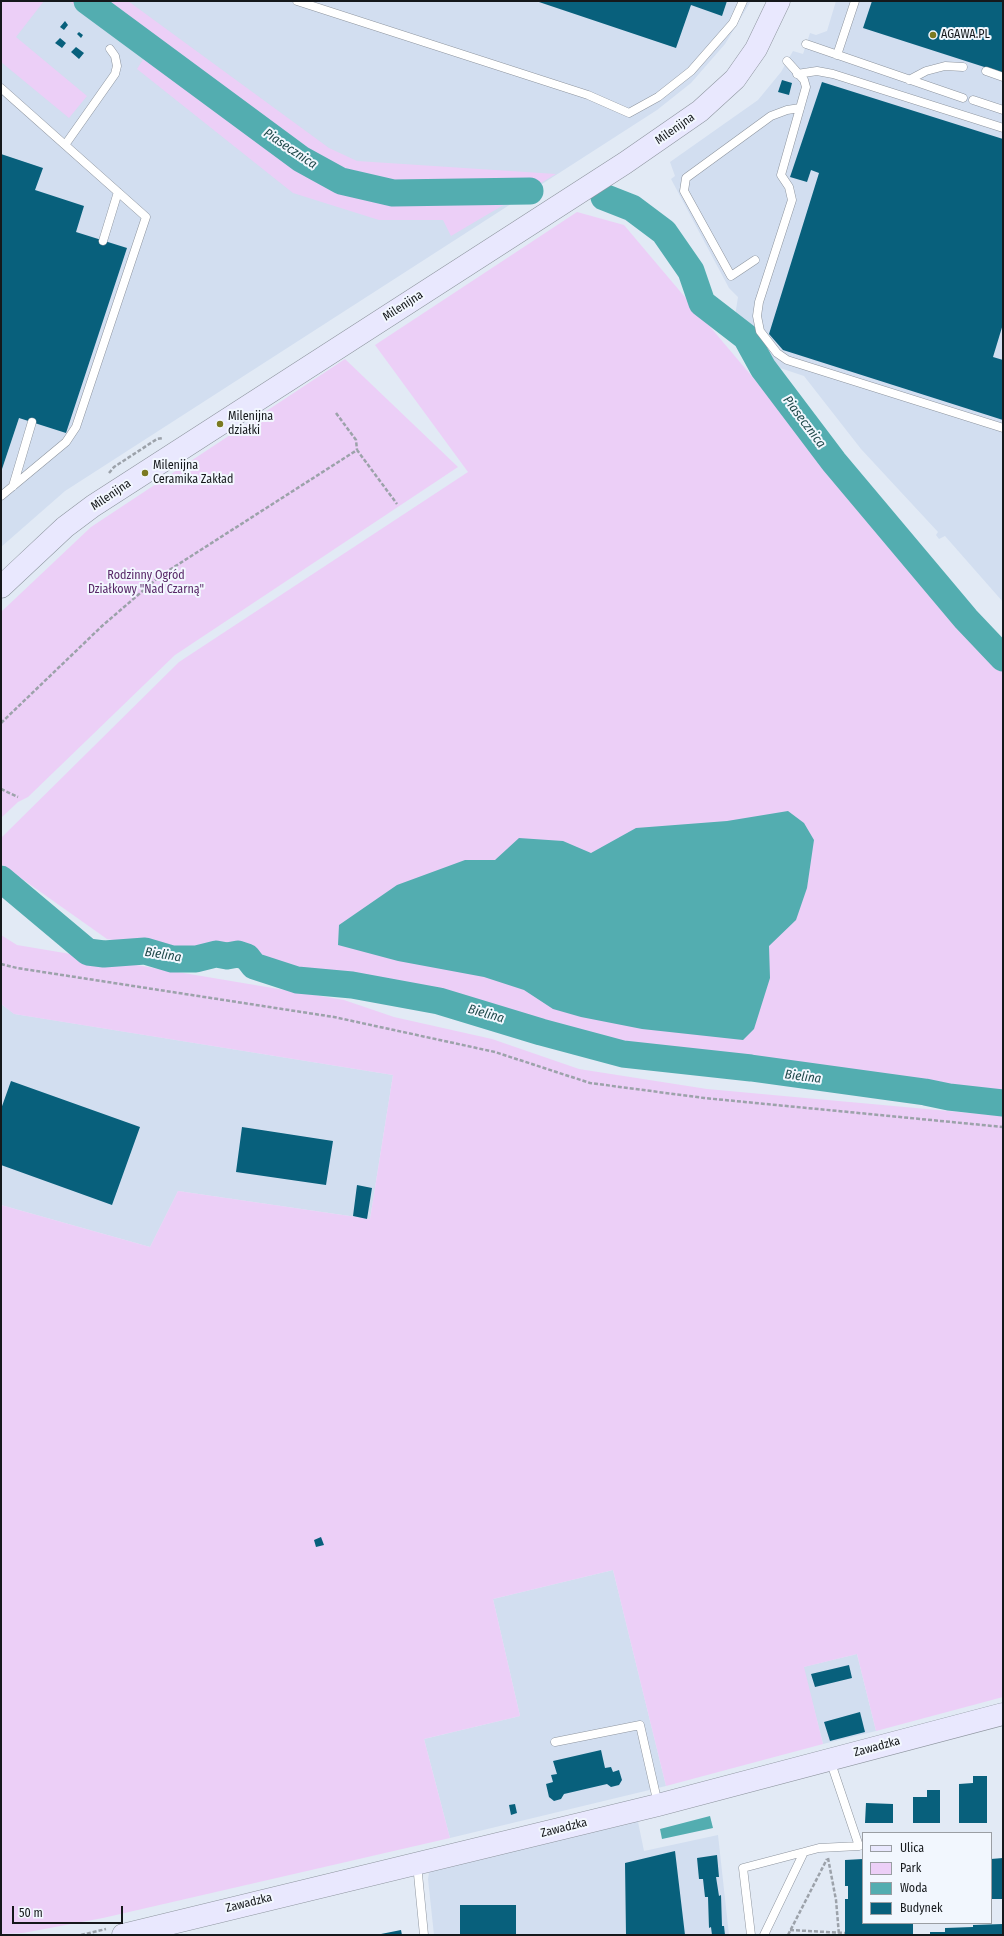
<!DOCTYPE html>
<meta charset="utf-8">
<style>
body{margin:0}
#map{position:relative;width:1004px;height:1936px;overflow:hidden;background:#e2eaf5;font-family:"Fira Sans Condensed",sans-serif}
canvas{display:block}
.frame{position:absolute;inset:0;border:2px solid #15181b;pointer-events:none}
.legend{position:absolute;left:862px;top:1832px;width:130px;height:92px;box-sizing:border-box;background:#f2f7fe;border:1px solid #9a9ea3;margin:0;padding:5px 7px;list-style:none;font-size:12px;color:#15181b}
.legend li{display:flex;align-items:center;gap:8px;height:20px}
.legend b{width:20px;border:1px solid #9a9ea3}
.scale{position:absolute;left:12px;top:1906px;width:111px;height:18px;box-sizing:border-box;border:2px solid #15181b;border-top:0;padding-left:5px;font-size:12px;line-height:14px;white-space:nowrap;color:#15181b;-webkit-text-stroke:3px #f2f7fe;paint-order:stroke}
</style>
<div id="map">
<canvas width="1004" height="1936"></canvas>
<div class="frame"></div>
<ul class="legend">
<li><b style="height:5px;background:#e9e8fe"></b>Ulica</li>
<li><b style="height:11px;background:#eccff7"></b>Park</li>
<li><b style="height:11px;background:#53adb0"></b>Woda</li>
<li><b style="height:11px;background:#08607c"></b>Budynek</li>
</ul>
<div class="scale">50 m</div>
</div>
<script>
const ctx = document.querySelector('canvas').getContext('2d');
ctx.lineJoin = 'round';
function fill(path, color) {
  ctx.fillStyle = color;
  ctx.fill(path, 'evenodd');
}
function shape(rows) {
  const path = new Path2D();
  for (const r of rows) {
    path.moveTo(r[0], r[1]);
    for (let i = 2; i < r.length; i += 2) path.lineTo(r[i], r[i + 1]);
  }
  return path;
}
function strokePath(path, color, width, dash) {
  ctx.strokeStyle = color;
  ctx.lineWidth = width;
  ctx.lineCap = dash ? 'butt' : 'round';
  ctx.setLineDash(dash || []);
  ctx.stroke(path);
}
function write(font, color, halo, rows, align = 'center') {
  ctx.font = font + ' "Fira Sans Condensed",sans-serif';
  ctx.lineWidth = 4;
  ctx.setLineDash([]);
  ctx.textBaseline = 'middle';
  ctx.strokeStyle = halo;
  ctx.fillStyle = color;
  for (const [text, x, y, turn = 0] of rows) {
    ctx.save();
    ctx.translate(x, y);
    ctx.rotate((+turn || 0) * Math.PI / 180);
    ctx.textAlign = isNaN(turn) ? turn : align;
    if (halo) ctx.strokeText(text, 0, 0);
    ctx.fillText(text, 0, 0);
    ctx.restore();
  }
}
const built = shape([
 [1,1,751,1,725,44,691,83,657,110,65,491,1,547],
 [836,1,1003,1,1003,602,945,536,939,539,936,535,938,532,861,449,804,376,780,368,735,316,738,297,729,288,671,179,675,176,670,162,758,100,781,72,793,51,803,54,810,33,816,35,827,31],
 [1,1004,15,1014,393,1075,370,1219,178,1191,150,1247,1,1205],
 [613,1570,666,1786,450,1838,424,1739,520,1716,493,1599],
 [857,1654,876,1731,823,1744,803,1667],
 [637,1817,644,1851,718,1835,729,1935,434,1935,428,1879,429,1873,436,1866]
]);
const green = shape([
 [1,1,44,1,16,37,87,96,69,118,1,62],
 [69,1,128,1,329,148,357,161,556,174,451,236,443,220,379,220,293,193,137,69,144,58],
 [577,212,624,225,947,607,1003,664,1003,1100,949,1094,624,1048,440,995,107,939,1,864,1,838,179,662,468,472,375,345],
 [345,359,458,467,175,655,28,797,18,802,1,818,1,612,91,527],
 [1,935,17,945,344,1000,394,1017,492,1039,579,1069,707,1089,1003,1116,1003,1697,876,1731,857,1654,804,1667,823,1744,666,1786,613,1570,493,1599,520,1716,424,1739,450,1838,103,1918,23,1933,1,1934,1,1205,150,1247,178,1191,370,1219,393,1075,14,1014,1,1004]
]);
const water = shape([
 [788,811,804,823,814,840,807,888,796,920,769,946,770,978,754,1029,743,1040,642,1029,581,1017,553,1009,524,990,484,977,398,961,338,945,339,925,397,885,465,860,495,860,519,838,563,841,591,853,636,828,727,821],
 [710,1816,713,1828,662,1839,660,1829]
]);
const river = shape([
 [87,1,301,159,341,181,393,193,530,191],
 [604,197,632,208,664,232,691,271,702,303,746,337,763,368,834,462,966,619,1003,658],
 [1,879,88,952,104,954,145,951,172,959,196,959,216,954,227,956,238,954,247,957,254,966,297,980,352,985,439,1001,541,1032,623,1054,751,1068,925,1092,949,1097,1003,1103]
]);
const building = shape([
 [536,1,727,1,722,16,691,5,676,48],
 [872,1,1003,1,1003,73,863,28],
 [65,21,68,25,64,30,60,27],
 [79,32,83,35,81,38,77,34],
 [60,38,66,43,62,48,55,43],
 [76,47,84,53,79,59,71,52],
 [782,80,792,83,789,95,778,92],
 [822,82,1003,139,1003,324,993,357,1003,360,1003,420,783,350,769,334,819,173,811,170,807,182,790,177],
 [1,154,43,168,35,190,84,206,76,232,127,248,66,433,19,418,1,472],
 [11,1081,140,1127,112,1205,1,1165,1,1109],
 [242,1127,333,1141,326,1185,236,1172],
 [357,1185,372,1188,367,1219,353,1216],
 [321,1537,324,1545,316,1547,314,1540],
 [849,1665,852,1678,815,1687,811,1674],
 [860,1712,865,1732,830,1741,824,1722],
 [601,1750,605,1768,611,1767,613,1772,619,1770,622,1780,619,1785,611,1787,607,1784,564,1794,561,1799,554,1801,549,1797,546,1784,553,1782,551,1775,557,1774,553,1761],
 [973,1776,987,1776,987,1823,959,1823,959,1784,973,1783],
 [927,1790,940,1790,940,1823,913,1823,913,1797,927,1797],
 [866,1803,893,1804,893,1823,865,1823],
 [515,1804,517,1813,511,1815,509,1805],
 [675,1851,685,1935,626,1935,625,1863],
 [717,1855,719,1877,716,1877,719,1896,721,1895,722,1926,724,1926,725,1935,712,1935,711,1927,709,1928,708,1897,705,1897,703,1879,699,1879,697,1858],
 [1003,1858,1003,1899,991,1899,991,1859],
 [863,1859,863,1923,913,1923,913,1935,845,1935,845,1899,848,1899,848,1886,845,1886,845,1860],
 [460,1905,516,1905,516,1935,460,1935],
 [1003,1924,1003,1935,930,1935,930,1932,945,1932,945,1928,973,1927,973,1925],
 [401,1930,402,1935,381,1935,381,1934]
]);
const path = shape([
 [336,413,356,440,357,450],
 [109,473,114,467,157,439,163,438],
 [1,723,102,626,160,576,357,450,397,504],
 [1,789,18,797],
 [1,964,17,968,334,1017,495,1052,590,1083,704,1098,1003,1127],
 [828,1858,836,1900,839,1935],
 [790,1930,845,1933],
 [81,1935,106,1929],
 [788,1935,827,1859]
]);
const lane = shape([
 [297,1,588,95,629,113,658,97,691,71,733,23,743,1],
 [806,44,963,98],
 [837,55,855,1],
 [787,61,804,80,806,87,781,175,789,187,792,200,759,302,757,316,760,331,777,353,787,360,1003,428],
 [986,71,1003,77],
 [797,74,817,71,833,74,1003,128],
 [909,80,926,71,945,66,963,67],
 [1,88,146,217,76,427,66,442,1,496],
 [973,100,1003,110],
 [65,145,115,74,117,66,115,56,110,49],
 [103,241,118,192],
 [755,260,731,276,684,191,686,178,771,116,787,110,800,108],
 [13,486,32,422],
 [555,1742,640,1725,658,1804],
 [417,1864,424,1935],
 [751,1935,743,1868,804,1852],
 [764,1935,804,1852,819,1848,859,1846,830,1760]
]);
const secondary = shape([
 [1,587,65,527,93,506,625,163,700,111,735,79,756,49,779,1],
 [123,1935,658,1805,1003,1714]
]);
const markers = [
 [933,35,4,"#7b7a21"],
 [220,424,4,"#7b7a21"],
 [145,473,4,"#7b7a21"]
];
const poiNames = [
 ["AGAWA.PL",941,35],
 ["Milenijna",228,417],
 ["działki",228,431],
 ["Milenijna",153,466],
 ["Ceramika Zakład",153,480]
];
const streetNames = [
 ["Milenijna",675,129,-35],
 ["Milenijna",403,306,-33],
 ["Milenijna",111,495,-34],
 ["Zawadzka",877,1747,-15],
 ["Zawadzka",564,1828,-14],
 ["Zawadzka",249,1903,-14]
];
const parkNames = [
 ["Rodzinny Ogród",146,576],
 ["Działkowy \"Nad Czarną\"",146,590]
];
const waterNames = [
 ["Piasecznica",290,149,34],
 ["Piasecznica",804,422,53],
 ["Bielina",163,955,9],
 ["Bielina",486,1014,16],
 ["Bielina",803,1077,7]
];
fill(built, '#d2def0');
fill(green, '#eccff7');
fill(water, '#53adb0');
strokePath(river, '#53adb0', 27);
fill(building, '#08607c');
strokePath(lane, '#8e959f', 9);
strokePath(secondary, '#8e959f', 23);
strokePath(path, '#9ca2aa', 2.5, [4, 2]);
strokePath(lane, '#fff', 8);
strokePath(secondary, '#e9e8fe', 22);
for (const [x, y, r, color] of markers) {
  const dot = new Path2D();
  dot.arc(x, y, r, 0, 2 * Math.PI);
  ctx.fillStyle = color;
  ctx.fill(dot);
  strokePath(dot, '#f2f7fe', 1.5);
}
write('12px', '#15181b', '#f2f7fe', poiNames, 'left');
write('12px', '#15181b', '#f2f7fe', streetNames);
write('12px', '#582868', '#f2f7fe', parkNames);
write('italic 13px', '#1f494a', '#f2f7fe', waterNames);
</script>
